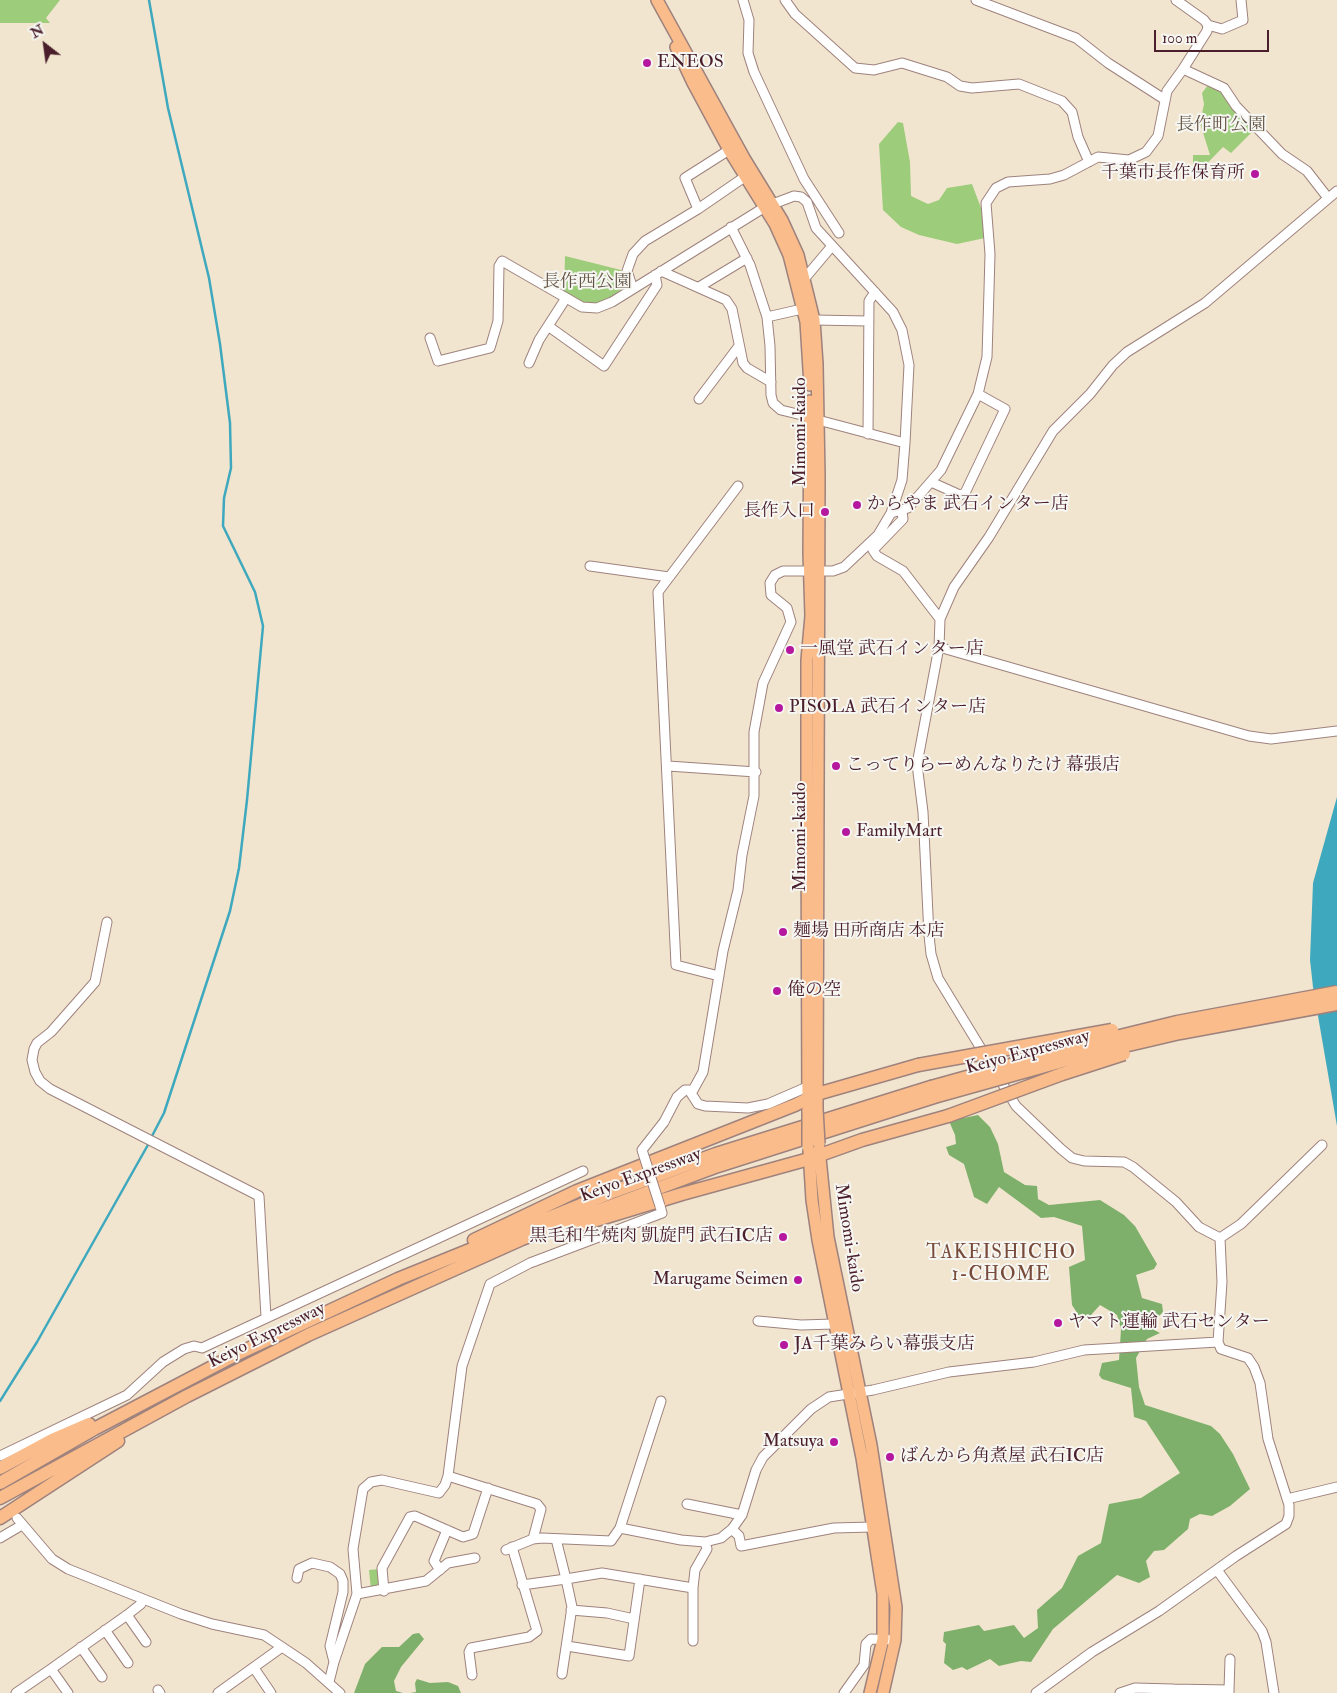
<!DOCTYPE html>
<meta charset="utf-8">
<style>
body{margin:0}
#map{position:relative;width:1337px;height:1693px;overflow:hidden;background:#f2e5cf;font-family:"IM FELL Double Pica",serif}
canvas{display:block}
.north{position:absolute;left:20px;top:20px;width:50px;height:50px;-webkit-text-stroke:4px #f6f6f2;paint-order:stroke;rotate:330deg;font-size:14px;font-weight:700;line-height:20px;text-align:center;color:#4a1f2b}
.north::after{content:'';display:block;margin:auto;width:18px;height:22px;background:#4a1f2b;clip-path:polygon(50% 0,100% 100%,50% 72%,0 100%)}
.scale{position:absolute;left:1154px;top:30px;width:115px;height:22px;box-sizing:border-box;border:2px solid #4a1f2b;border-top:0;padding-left:6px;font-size:15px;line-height:18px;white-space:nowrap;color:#4a1f2b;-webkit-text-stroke:4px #f6f6f2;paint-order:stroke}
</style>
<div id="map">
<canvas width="1337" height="1693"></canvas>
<div class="north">N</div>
<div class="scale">100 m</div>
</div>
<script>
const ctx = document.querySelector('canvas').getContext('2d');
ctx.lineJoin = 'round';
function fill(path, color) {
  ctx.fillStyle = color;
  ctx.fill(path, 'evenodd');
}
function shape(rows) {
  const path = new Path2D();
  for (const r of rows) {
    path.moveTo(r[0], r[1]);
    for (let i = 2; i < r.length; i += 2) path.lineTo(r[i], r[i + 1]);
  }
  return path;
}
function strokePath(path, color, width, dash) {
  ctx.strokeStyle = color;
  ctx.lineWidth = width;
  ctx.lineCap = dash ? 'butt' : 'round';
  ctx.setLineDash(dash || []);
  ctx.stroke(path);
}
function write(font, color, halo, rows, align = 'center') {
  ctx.font = font + ' "IM FELL Double Pica","Noto Serif JP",serif';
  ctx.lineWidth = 4;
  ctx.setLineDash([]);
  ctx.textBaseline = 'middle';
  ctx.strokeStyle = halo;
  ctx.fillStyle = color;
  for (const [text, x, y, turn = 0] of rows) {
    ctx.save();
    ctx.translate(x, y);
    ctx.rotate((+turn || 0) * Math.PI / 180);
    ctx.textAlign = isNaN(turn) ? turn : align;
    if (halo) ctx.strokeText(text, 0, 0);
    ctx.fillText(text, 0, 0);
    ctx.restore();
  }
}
const green = shape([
 [0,0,60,0,46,18,50,23,0,23],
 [1208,85,1223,91,1254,130,1231,153,1223,147,1193,178,1193,155,1210,155,1200,123,1204,104,1202,93],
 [898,122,903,123,910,162,911,196,928,204,939,200,947,188,972,184,981,208,985,238,957,244,919,235,901,227,883,210,879,144],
 [565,256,621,270,625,286,607,301,595,305,583,303,564,294],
 [379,1569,381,1586,371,1590,369,1570]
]);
const forest = shape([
 [978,1115,990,1127,998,1144,1004,1172,1025,1185,1037,1186,1038,1199,1049,1205,1100,1200,1124,1215,1135,1226,1157,1264,1154,1269,1136,1275,1142,1298,1162,1304,1163,1312,1151,1324,1154,1330,1160,1333,1147,1339,1136,1358,1139,1387,1145,1405,1211,1426,1220,1434,1233,1454,1250,1489,1230,1506,1212,1516,1200,1514,1190,1519,1188,1529,1164,1550,1154,1551,1146,1561,1150,1577,1139,1583,1117,1575,1053,1629,1031,1662,1021,1661,999,1666,990,1659,967,1670,962,1667,953,1670,944,1663,946,1644,943,1641,944,1632,979,1625,984,1631,1014,1625,1024,1638,1038,1628,1037,1610,1062,1588,1078,1556,1101,1543,1109,1504,1141,1498,1180,1473,1146,1421,1134,1417,1131,1388,1102,1379,1099,1375,1102,1363,1119,1360,1121,1329,1117,1315,1100,1305,1091,1315,1081,1319,1072,1305,1069,1267,1085,1260,1082,1226,1054,1217,1041,1218,999,1187,987,1204,974,1197,964,1164,949,1155,946,1147,956,1144,955,1135,949,1121],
 [419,1633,424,1639,401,1667,394,1681,396,1691,403,1693,354,1693,365,1664,382,1647,399,1647,413,1634],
 [417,1679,430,1683,448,1682,458,1686,461,1693,410,1693,416,1692,415,1683]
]);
const water = shape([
 [1337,797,1337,1126,1313,987,1310,960,1313,883]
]);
const stream = shape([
 [149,0,168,108,209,278,220,344,230,423,231,468,224,498,223,526,255,592,263,626,247,800,239,868,230,911,164,1113,151,1138],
 [0,1401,37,1342,149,1143]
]);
const minor = shape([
 [743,0,749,20,748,53,754,72,804,179,839,233],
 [785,0,795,14,855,68,874,70,902,63,947,77,960,86,972,88,1019,84,1062,101,1072,112,1078,137,1089,162],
 [976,0,1076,38,1108,63,1164,99],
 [1208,25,1222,29,1243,20,1241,0],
 [1183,69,1224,88,1236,106,1282,154,1307,171,1328,198],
 [698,209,685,178,729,150],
 [731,227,750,265,767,317,770,346,771,395,773,403,781,410,810,417],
 [661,271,726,300,732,309,743,363,747,368,771,382],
 [805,278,832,246],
 [699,287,747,258],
 [633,289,627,271,633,254,645,241,698,209,746,176],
 [767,317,802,309],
 [814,320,869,321],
 [548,326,604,366,657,285,655,275],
 [430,338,438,361,490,348,498,321,499,266,502,261,582,307,597,308,612,302,765,207,794,196,801,197,807,202,816,228,893,312,902,330,909,365,905,443,902,480,891,513,878,535,844,567,833,571,783,571,775,575,770,583,771,595,787,608,791,622,763,683,754,732,754,796,742,855,738,890,723,951,703,1072,692,1092],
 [529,363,539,340,566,298],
 [699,399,739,346],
 [818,420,905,443],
 [868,434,869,301,875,292],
 [931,482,960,495,965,493,1005,409,978,394],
 [902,511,903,519,873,550,877,556,903,571,940,619],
 [891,513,908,508,941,470,978,394,987,357,989,290,990,254,986,203,996,188,1008,182,1050,179,1064,175,1098,157,1129,160,1146,152,1158,136,1167,91,1183,69,1207,31,1208,25,1204,20,1176,0],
 [590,566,669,577],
 [939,647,1249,736,1271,739,1337,731],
 [668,766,756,772],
 [107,922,95,982,51,1032,37,1043,34,1049,32,1060,35,1072,40,1081,50,1089,259,1196,266,1317],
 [719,976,676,965,658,592,738,486],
 [664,1122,677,1097,685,1090,689,1090,698,1104,705,1106,748,1108,768,1104,807,1087],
 [1220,1238,1241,1224,1322,1145],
 [758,1321,801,1325,834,1324],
 [0,1456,127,1395,163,1362,184,1349,194,1346,202,1348,583,1171],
 [448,1476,537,1504,541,1509,533,1539,542,1538,611,1541,620,1528,661,1401],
 [1287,1499,1337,1487],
 [687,1504,742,1515],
 [17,1518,52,1559,68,1569,181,1614,212,1624,264,1635,306,1663,340,1693],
 [872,1527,834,1528,741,1546,739,1536,732,1529,742,1515,756,1470,763,1457,811,1409,829,1397,873,1390,949,1372,1034,1362,1084,1350,1218,1342],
 [620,1528,681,1540,705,1542,721,1538,732,1529],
 [0,1538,22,1525],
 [506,1550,533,1539],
 [440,1570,434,1561,447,1530],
 [1217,1570,1262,1631,1266,1642,1274,1693],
 [297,1578,299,1569,312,1563,330,1567,340,1574,343,1581,343,1592,330,1646,334,1662,329,1682],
 [522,1585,566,1579,556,1539],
 [693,1588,693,1641],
 [384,1591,382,1568,410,1517,415,1516,463,1537,473,1534,488,1488],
 [357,1594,426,1581,448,1563,475,1558],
 [571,1610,607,1613,634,1619],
 [127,1615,146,1642],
 [105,1630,128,1663],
 [567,1646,629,1656,640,1579],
 [81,1647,102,1677],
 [334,1662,357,1594,353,1549,363,1489,371,1482,382,1480,439,1493,445,1485,448,1476,462,1366,490,1284,530,1263,662,1213,660,1206],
 [254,1668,271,1693],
 [51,1669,127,1615,141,1604,141,1598],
 [562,1674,572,1607,566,1579,602,1573,693,1588,695,1570,707,1549,705,1542],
 [472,1675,469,1652,471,1648,529,1637,537,1631,512,1547],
 [1173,1689,1229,1690,1229,1693],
 [158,1690,160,1693],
 [1229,1690,1230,1659],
 [16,1693,51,1669,68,1693],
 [218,1693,282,1647],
 [844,1693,864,1665,866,1644,871,1639,895,1640],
 [1036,1693,1092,1652,1159,1611,1236,1556,1286,1524,1289,1516,1289,1505,1268,1439,1260,1383,1254,1367,1248,1358,1221,1349,1218,1342,1222,1282,1220,1238,1199,1227,1176,1202,1133,1167,1124,1162,1084,1161,1072,1158,1061,1149,1016,1106,938,978,931,954,929,935,923,812,917,764,939,647,940,619,954,587,989,537,1053,431,1090,394,1113,365,1127,352,1205,303,1337,191],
 [1120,1693,1135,1688,1173,1689,1173,1693]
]);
const major = shape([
 [657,0,744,158,782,220,798,255,814,320,817,364,819,476,817,1109],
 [676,47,693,83,729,150,775,224,789,255,806,322,810,385],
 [808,1112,807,816,807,660,811,616,809,553,810,401],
 [819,1148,828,1237,871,1445,896,1607,895,1640,883,1693],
 [809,1151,812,1200,818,1240,862,1458,883,1594,883,1639,870,1693]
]);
const highway = shape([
 [580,1225,682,1194,809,1159,862,1140,948,1116],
 [474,1240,577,1191,795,1105,817,1094,918,1065],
 [0,1468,52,1440,89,1424],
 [0,1483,94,1429,237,1354,398,1279,615,1191,716,1154,931,1087],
 [0,1498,187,1396,308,1335,522,1239,718,1166,934,1097],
 [0,1518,118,1441]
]);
const minorBridge = shape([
 [660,1206,642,1150,664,1122]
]);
const majorBridge = shape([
 [817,1109,819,1144],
 [808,1112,808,1147]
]);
const highwayBridge = shape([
 [918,1065,1112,1030],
 [931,1087,1071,1048,1177,1022,1337,992],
 [934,1097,1077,1057,1180,1033,1337,1004],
 [948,1116,1062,1074,1124,1054]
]);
const markers = [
 [647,63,5,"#b5179e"],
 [1255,174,5,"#b5179e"],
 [857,505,5,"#b5179e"],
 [825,512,5,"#b5179e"],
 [790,650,5,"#b5179e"],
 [779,708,5,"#b5179e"],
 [836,766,5,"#b5179e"],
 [846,832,5,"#b5179e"],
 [783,932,5,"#b5179e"],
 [777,991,5,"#b5179e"],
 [783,1237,5,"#b5179e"],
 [798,1280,5,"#b5179e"],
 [1058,1323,5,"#b5179e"],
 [784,1345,5,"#b5179e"],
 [834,1442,5,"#b5179e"],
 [890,1457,5,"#b5179e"]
];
const poiNames = [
 ["ENEOS",657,63],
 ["千葉市長作保育所",1245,174,"right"],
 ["からやま 武石インター店",867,505],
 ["長作入口",815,512,"right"],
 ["一風堂 武石インター店",800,650],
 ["PISOLA 武石インター店",789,708],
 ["こってりらーめんなりたけ 幕張店",846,766],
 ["FamilyMart",856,832],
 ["麺場 田所商店 本店",793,932],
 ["俺の空",787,991],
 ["黒毛和牛焼肉 凱旋門 武石IC店",773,1237,"right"],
 ["Marugame Seimen",788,1280,"right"],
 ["ヤマト運輸 武石センター",1068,1323],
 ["JA千葉みらい幕張支店",794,1345],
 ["Matsuya",824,1442,"right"],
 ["ばんから角煮屋 武石IC店",900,1457]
];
const parkNames = [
 ["長作町公園",1221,126],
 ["長作西公園",587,283]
];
const streetNames = [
 ["Mimomi-kaido",801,432,-90],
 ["Mimomi-kaido",801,837,-90],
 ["Keiyo Expressway",1028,1053,-15],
 ["Keiyo Expressway",641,1176,-20],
 ["Mimomi-kaido",848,1238,81],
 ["Keiyo Expressway",267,1336,-26]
];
const neighbourhoodNames = [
 ["TAKEISHICHO",1001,1254],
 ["1-CHOME",1001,1276]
];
fill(green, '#9dcc7b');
fill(forest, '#7eb06b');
fill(water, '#3ea9be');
strokePath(stream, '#3ea9be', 2.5);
strokePath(minor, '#9e827d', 11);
strokePath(major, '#9e827d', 14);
strokePath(highway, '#9e827d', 15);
strokePath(minor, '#fff', 9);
strokePath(major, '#fabc8b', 11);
strokePath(highway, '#fabc8b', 12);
strokePath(minorBridge, '#9e827d', 11, []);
strokePath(majorBridge, '#9e827d', 14, []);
strokePath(highwayBridge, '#9e827d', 15, []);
strokePath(minorBridge, '#fff', 9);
strokePath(majorBridge, '#fabc8b', 11);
strokePath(highwayBridge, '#fabc8b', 12);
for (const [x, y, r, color] of markers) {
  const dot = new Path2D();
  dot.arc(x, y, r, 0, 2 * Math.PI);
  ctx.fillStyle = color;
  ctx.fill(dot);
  strokePath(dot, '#f6f6f2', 2);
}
write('18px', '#4a1f2b', '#f6f6f2', poiNames, 'left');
write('18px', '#635343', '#f6f6f2', parkNames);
write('18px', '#4a1f2b', '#f6f6f2', streetNames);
ctx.letterSpacing = '1px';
write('19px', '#784b3b', '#f6f6f2', neighbourhoodNames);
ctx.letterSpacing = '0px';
</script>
